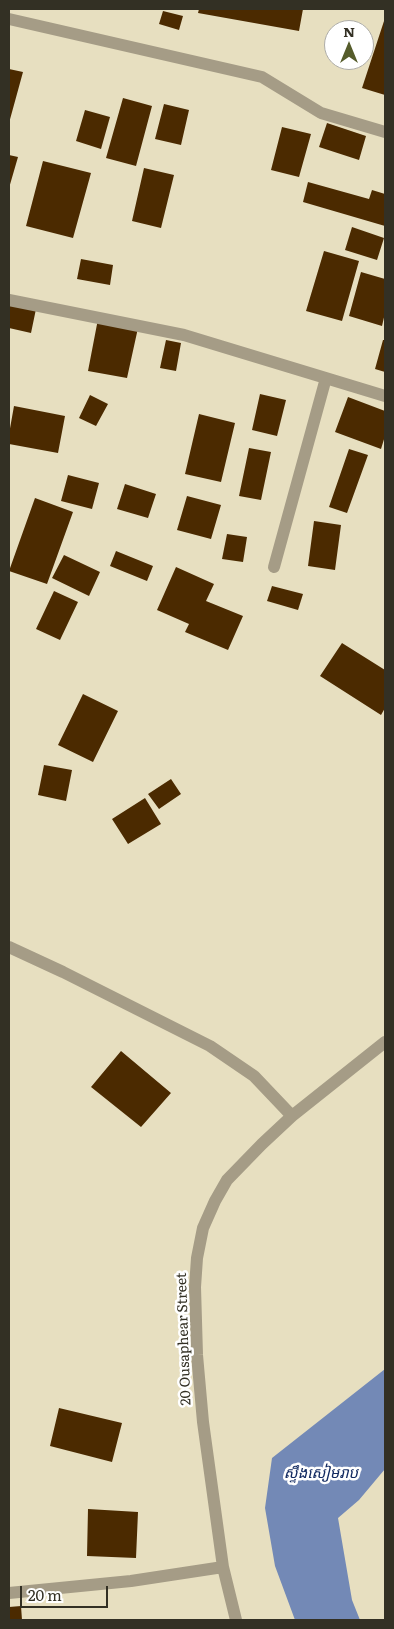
<!DOCTYPE html>
<meta charset="utf-8">
<style>
body{margin:0}
#map{position:relative;width:394px;height:1629px;overflow:hidden;background:#e7dfc0;font-family:Literata,serif}
canvas{display:block}
.frame{position:absolute;inset:0;border:10px solid #333024;pointer-events:none}
.north{position:absolute;left:324px;top:20px;width:50px;height:50px;box-sizing:border-box;background:#fff;border:1px solid #adaca7;border-radius:50%;rotate:0deg;font-size:14px;font-weight:700;line-height:20px;text-align:center;color:#333024}
.north::after{content:'';display:block;margin:auto;width:18px;height:22px;background:#555c2b;clip-path:polygon(50% 0,100% 100%,50% 72%,0 100%)}
.scale{position:absolute;left:20px;top:1586px;width:88px;height:22px;box-sizing:border-box;border:2px solid #333024;border-top:0;padding-left:6px;font-size:15px;line-height:18px;white-space:nowrap;color:#333024;-webkit-text-stroke:4px #fff;paint-order:stroke}
</style>
<div id="map">
<canvas width="394" height="1629"></canvas>
<div class="frame"></div>
<div class="north">N</div>
<div class="scale">20 m</div>
</div>
<script>
const ctx = document.querySelector('canvas').getContext('2d');
ctx.lineJoin = 'round';
function fill(path, color) {
  ctx.fillStyle = color;
  ctx.fill(path, 'evenodd');
}
function shape(rows) {
  const path = new Path2D();
  for (const r of rows) {
    path.moveTo(r[0], r[1]);
    for (let i = 2; i < r.length; i += 2) path.lineTo(r[i], r[i + 1]);
  }
  return path;
}
function strokePath(path, color, width, dash) {
  ctx.strokeStyle = color;
  ctx.lineWidth = width;
  ctx.lineCap = dash ? 'butt' : 'round';
  ctx.setLineDash(dash || []);
  ctx.stroke(path);
}
function write(font, color, halo, rows, align = 'center') {
  ctx.font = font + ' Literata,"Noto Sans Khmer",serif';
  ctx.lineWidth = 5;
  ctx.setLineDash([]);
  ctx.textBaseline = 'middle';
  ctx.strokeStyle = halo;
  ctx.fillStyle = color;
  for (const [text, x, y, turn = 0] of rows) {
    ctx.save();
    ctx.translate(x, y);
    ctx.rotate((+turn || 0) * Math.PI / 180);
    ctx.textAlign = isNaN(turn) ? turn : align;
    if (halo) ctx.strokeText(text, 0, 0);
    ctx.fillText(text, 0, 0);
    ctx.restore();
  }
}
const water = shape([
 [385,1369,385,1469,359,1500,338,1518,352,1600,360,1620,295,1620,275,1566,265,1508,272,1458]
]);
const building = shape([
 [199,9,303,9,299,31,198,13],
 [163,11,183,16,179,30,159,24],
 [385,18,385,95,362,88],
 [9,69,23,72,9,123],
 [123,98,152,106,136,166,106,158],
 [164,104,189,110,181,145,155,139],
 [85,110,110,117,101,149,76,141],
 [327,123,366,136,359,160,319,147],
 [282,127,311,134,299,177,271,170],
 [9,155,18,157,9,188],
 [43,161,91,173,73,238,26,226],
 [144,168,174,175,161,228,132,221],
 [308,182,369,199,372,190,385,194,385,226,303,202],
 [352,227,384,238,377,260,345,250],
 [324,251,359,261,342,321,306,311],
 [81,259,113,265,110,285,77,279],
 [361,272,385,279,385,313,382,326,349,316],
 [9,303,36,309,31,333,9,328],
 [98,319,138,328,127,378,88,371],
 [166,340,181,343,176,371,160,368],
 [383,340,385,340,385,372,375,369],
 [260,394,286,400,277,436,252,430],
 [90,395,108,404,96,426,79,418],
 [348,397,385,411,385,436,381,449,335,432],
 [14,406,65,416,58,453,9,444,9,434],
 [199,414,235,423,221,482,185,474],
 [249,448,271,452,261,500,239,496],
 [349,449,368,455,347,513,329,507],
 [68,475,99,483,92,509,61,501],
 [125,484,156,494,148,518,117,509],
 [187,496,221,505,211,539,177,530],
 [35,498,73,512,47,584,9,571],
 [314,521,341,525,335,570,308,566],
 [227,534,247,537,243,562,222,559],
 [116,551,153,566,147,581,110,566],
 [64,555,100,572,89,596,52,578],
 [176,567,214,584,206,601,243,616,228,650,185,632,189,624,157,610],
 [272,586,303,594,298,610,267,601],
 [54,591,78,602,60,640,36,629],
 [342,643,385,670,385,708,381,715,320,676],
 [83,694,118,711,93,762,58,745],
 [44,765,72,770,66,801,38,795],
 [171,779,181,794,159,809,148,794],
 [145,798,161,824,128,844,112,819],
 [121,1051,171,1093,141,1127,91,1087],
 [59,1408,122,1423,112,1462,50,1446],
 [88,1509,138,1512,136,1558,87,1556],
 [21,1606,22,1620,9,1620,9,1607]
]);
const minor = shape([
 [9,19,262,77,321,113,385,132],
 [9,300,184,335,385,396],
 [274,567,326,378],
 [9,947,63,972,210,1046,254,1076,292,1116],
 [9,1593,131,1581,223,1567],
 [236,1620,223,1567,203,1422,197,1355,195,1287,197,1258,203,1228,215,1201,227,1180,262,1144,292,1116,385,1042]
]);
const streetNames = [
 ["20 Ousaphear Street",184,1339,-92]
];
const waterNames = [
 ["ស្ទឹងសៀមរាប",321,1474]
];
fill(water, '#7389b6');
fill(building, '#4b2a00');
strokePath(minor, '#a59c86', 12);
write('14px', '#333024', '#fff', streetNames);
write('italic 15px', '#122a61', '#fff', waterNames);
</script>
